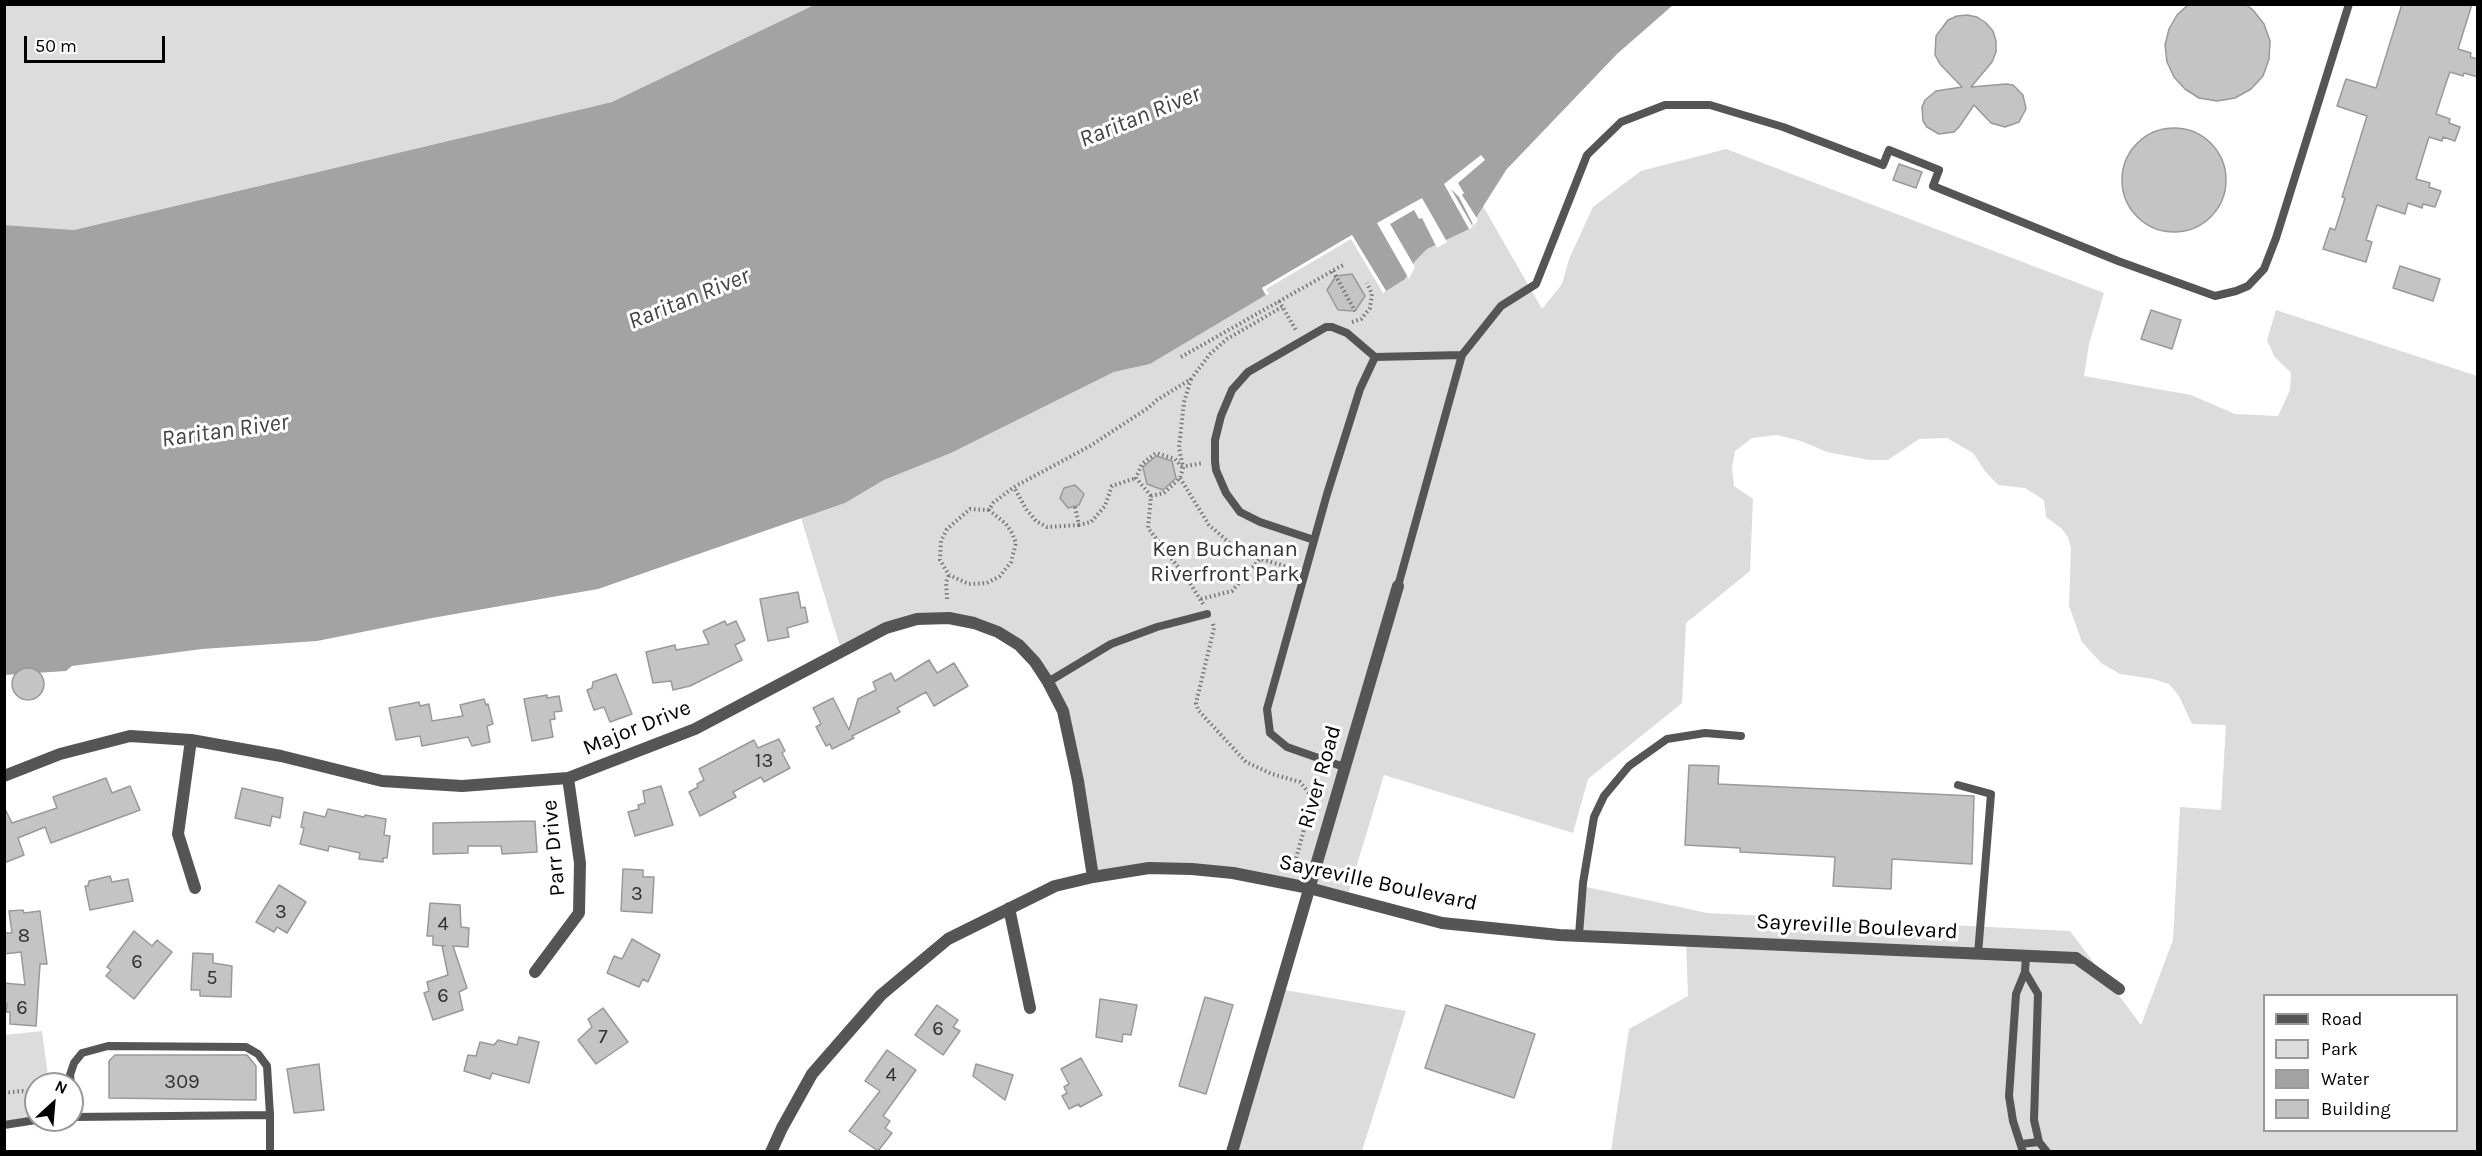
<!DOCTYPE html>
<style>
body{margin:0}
#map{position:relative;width:2482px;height:1156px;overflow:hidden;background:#fff;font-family:Karla,sans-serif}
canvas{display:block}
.frame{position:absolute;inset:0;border:6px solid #000;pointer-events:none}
.legend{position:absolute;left:2263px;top:994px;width:195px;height:138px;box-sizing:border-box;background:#fff;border:2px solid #999;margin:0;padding:8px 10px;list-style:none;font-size:18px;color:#000}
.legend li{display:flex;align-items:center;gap:12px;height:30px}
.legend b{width:30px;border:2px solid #999}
.north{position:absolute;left:24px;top:1072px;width:60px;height:60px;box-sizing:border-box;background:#fff;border:2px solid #999;border-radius:50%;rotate:26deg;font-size:16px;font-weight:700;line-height:24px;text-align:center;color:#000}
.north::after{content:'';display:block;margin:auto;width:21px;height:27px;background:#000;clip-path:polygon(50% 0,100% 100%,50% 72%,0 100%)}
.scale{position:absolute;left:24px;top:36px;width:141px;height:27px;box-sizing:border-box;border:3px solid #000;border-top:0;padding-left:8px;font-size:18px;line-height:21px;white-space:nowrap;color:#000;-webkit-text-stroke:4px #fff;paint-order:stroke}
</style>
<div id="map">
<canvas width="2482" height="1156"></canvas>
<div class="frame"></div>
<ul class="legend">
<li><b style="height:8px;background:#555"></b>Road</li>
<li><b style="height:16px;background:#dcdcdc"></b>Park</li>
<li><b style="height:16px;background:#a3a3a3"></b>Water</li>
<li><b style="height:16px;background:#c4c4c4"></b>Building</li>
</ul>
<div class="north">N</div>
<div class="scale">50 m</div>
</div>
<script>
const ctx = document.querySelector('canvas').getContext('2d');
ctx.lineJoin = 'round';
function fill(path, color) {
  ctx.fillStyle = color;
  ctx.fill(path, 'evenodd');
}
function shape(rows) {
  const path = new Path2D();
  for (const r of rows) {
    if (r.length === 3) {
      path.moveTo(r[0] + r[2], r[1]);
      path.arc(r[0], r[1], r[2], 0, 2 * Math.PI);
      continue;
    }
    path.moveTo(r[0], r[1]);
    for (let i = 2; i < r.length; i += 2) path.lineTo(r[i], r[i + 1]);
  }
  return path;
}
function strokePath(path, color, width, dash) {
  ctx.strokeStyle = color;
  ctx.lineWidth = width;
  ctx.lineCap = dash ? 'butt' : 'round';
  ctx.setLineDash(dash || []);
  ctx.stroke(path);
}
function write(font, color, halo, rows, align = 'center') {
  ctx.font = font + ' Karla,sans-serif';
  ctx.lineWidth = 6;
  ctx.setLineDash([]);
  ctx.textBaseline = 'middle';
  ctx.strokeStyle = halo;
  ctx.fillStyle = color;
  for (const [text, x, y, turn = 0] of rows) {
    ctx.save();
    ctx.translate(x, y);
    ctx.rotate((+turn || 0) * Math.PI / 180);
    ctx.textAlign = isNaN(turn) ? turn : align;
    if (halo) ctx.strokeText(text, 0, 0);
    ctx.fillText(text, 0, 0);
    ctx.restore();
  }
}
const green = shape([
 [4,5,814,5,612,102,74,230,5,225],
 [1726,149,2104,293,2089,344,2084,376,2191,395,2235,414,2278,416,2290,390,2291,373,2274,356,2267,340,2276,310,2477,376,2477,1151,1611,1151,1629,1029,1688,996,1686,941,1579,935,1582,886,1707,913,2070,931,2141,1025,2173,940,2180,807,2221,810,2226,725,2192,724,2179,696,2169,684,2153,679,2120,674,2101,663,2082,642,2069,606,2071,548,2068,537,2061,528,2046,517,2044,500,2025,488,1998,485,1985,471,1973,453,1947,438,1919,439,1888,460,1869,460,1827,452,1801,441,1777,435,1752,438,1735,451,1732,468,1734,486,1753,499,1750,571,1686,623,1682,703,1588,779,1573,833,1384,775,1347,898,1192,869,1093,877,1063,711,1035,662,974,623,917,619,842,653,801,518,845,503,884,480,951,453,1114,372,1150,364,1266,295,1262,288,1352,235,1506,171,1483,206,1542,309,1562,284,1569,259,1593,207,1641,171],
 [2264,996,2456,996,2456,1130,2264,1130],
 [1279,989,1406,1011,1362,1151,1232,1152],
 [42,1031,49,1084,36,1084,36,1120,5,1125,5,1035]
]);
const water = shape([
 [814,5,1673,5,1617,54,1506,170,1469,229,1427,249,1415,261,1405,279,1386,291,1352,235,1262,288,1266,295,1150,364,1114,372,951,453,884,480,845,503,598,589,432,618,317,641,202,649,72,666,66,671,5,675,4,225,74,230,612,102]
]);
const pier = shape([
 [1481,155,1485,160,1458,183,1464,193,1462,195,1478,220,1474,226,1459,197,1451,189,1473,227,1469,229,1444,184],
 [1422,198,1447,242,1437,248,1422,218,1419,219,1414,210,1390,224,1415,267,1409,279,1377,223],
 [1352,235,1386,291,1383,293,1351,239,1266,289,1269,294,1266,295,1262,288]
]);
const building = shape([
 [2189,4,2245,4,2253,10,2264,24,2270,41,2269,59,2263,76,2251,89,2235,98,2217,101,2199,98,2185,89,2174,77,2167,62,2165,45,2169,29,2177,15,2189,4],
 [2402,4,2472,4,2458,49,2471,53,2470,57,2478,59,2478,77,2464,73,2463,76,2450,72,2446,83,2436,114,2450,119,2449,123,2460,127,2455,141,2443,137,2442,141,2429,137,2416,179,2430,183,2429,187,2441,191,2435,207,2423,204,2422,208,2408,203,2405,214,2377,205,2366,240,2372,242,2366,262,2323,249,2330,228,2335,230,2345,198,2342,197,2367,116,2337,106,2346,79,2376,88,2402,4],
 [1967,15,1977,17,1986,23,1993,31,1996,41,1996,52,1992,62,1971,87,2006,84,2013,85,2023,95,2026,109,2019,122,2005,127,1991,123,1974,105,1959,127,1954,132,1939,134,1927,127,1923,121,1922,107,1925,100,1936,91,1962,87,1940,64,1935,55,1936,36,1948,20,1957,16,1967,15],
 [2174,180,52],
 [1899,164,1922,172,1916,188,1893,180,1899,164],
 [2400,266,2440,279,2433,301,2393,288,2400,266],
 [1352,274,1365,296,1355,311,1338,310,1327,290,1336,276,1352,274],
 [2151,310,2181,320,2172,349,2141,339,2151,310],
 [1156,456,1172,461,1176,478,1163,490,1147,484,1145,476,1143,467,1156,456],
 [1075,485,1084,494,1079,505,1068,508,1060,498,1064,488,1075,485],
 [798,592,801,608,805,607,808,622,787,628,789,637,768,641,760,599,798,592],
 [725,621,727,625,736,621,745,640,735,645,742,660,690,686,673,690,671,681,653,683,646,652,675,645,676,650,709,644,703,631,725,621],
 [929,660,937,673,954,663,968,686,934,706,926,692,897,708,900,712,852,736,854,738,832,749,830,744,826,746,816,727,821,724,813,708,833,698,849,730,858,699,876,690,873,682,891,673,895,681,929,660],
 [28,684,16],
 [616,674,632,714,610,722,604,707,594,710,587,690,592,688,593,682,616,674],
 [547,695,547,698,559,696,562,711,554,712,555,719,550,720,553,737,532,741,524,699,547,695],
 [484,699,486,705,488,704,493,724,487,726,490,742,472,746,468,737,422,746,420,736,396,740,389,708,419,702,420,706,429,704,432,721,463,716,460,705,484,699],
 [779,739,785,751,782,753,790,768,764,782,761,777,733,792,736,797,700,816,689,792,698,787,697,784,704,780,699,769,754,740,758,748,779,739],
 [1689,765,1719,766,1718,784,1974,796,1972,864,1892,859,1891,889,1833,886,1835,857,1740,852,1740,848,1685,845,1689,765],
 [106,778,112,793,130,786,140,810,51,843,45,827,18,838,24,855,4,863,4,807,12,823,57,808,53,797,106,778],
 [661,786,673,825,635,836,628,812,639,809,638,805,645,803,643,791,661,786],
 [242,788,283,798,280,818,272,816,270,826,235,818,242,788],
 [328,809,364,817,365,815,386,819,384,835,390,836,387,858,383,858,383,862,359,859,360,853,329,846,328,851,300,844,304,828,301,827,304,812,325,817,328,809],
 [535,821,537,852,502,854,501,846,468,846,468,853,433,854,433,823,535,821],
 [623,869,643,870,643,877,654,877,652,913,621,911,623,869],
 [110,876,112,882,128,879,133,901,90,910,85,886,88,886,89,881,110,876],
 [279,885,306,902,287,933,277,927,274,932,256,922,279,885],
 [430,903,460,905,461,927,469,928,468,947,453,946,467,988,459,992,463,1010,433,1020,424,993,429,991,427,982,448,975,442,946,445,946,433,945,433,936,427,936,430,903],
 [23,910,24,913,40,911,47,964,40,964,36,1026,10,1024,10,1012,6,1012,7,1004,4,1004,4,983,25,985,21,952,4,954,4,933,12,933,9,911,23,910],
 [134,931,152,946,157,940,172,952,134,999,106,976,111,970,107,967,134,931],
 [632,939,660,955,648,982,643,979,639,987,607,973,614,956,622,959,632,939],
 [193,953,213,954,213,963,232,966,231,997,200,996,200,990,191,990,193,953],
 [1205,997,1233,1005,1206,1094,1179,1086,1205,997],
 [1100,999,1137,1005,1131,1035,1123,1034,1122,1042,1096,1037,1100,999],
 [937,1005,958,1020,953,1027,960,1031,943,1055,915,1035,937,1005],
 [1446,1005,1535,1034,1514,1098,1425,1068,1446,1005],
 [603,1008,628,1042,596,1064,578,1040,592,1027,588,1019,603,1008],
 [519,1037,539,1042,529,1083,492,1073,490,1079,464,1071,468,1055,476,1056,480,1042,494,1045,498,1040,517,1045,519,1037],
 [887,1050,916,1070,883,1116,890,1121,885,1128,892,1133,878,1151,849,1131,880,1091,865,1081,887,1050],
 [115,1055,247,1055,256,1066,256,1100,109,1098,109,1061,115,1055],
 [1081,1058,1102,1095,1080,1107,1079,1104,1069,1109,1062,1096,1067,1093,1064,1087,1069,1084,1061,1069,1081,1058],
 [319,1064,324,1110,294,1113,287,1069,319,1064],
 [976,1064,1013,1075,1005,1100,973,1076,976,1064]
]);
const path = shape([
 [1333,271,1355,311],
 [1279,301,1297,332],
 [1352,322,1361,319,1370,308,1372,294,1367,283],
 [1181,357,1343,265],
 [1191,379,1184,402,1179,447,1183,468,1180,478,1164,493,1151,496,1148,528,1188,580,1203,604],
 [1186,466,1203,463],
 [1180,478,1209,525,1232,545,1260,559],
 [1151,496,1136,478,1142,464,1156,453,1175,459,1182,467],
 [1075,507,1079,525,1091,522,1105,506,1112,486,1136,478],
 [989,510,970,509,947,529,941,541,940,560,949,575,969,584,987,583,1000,576,1011,562,1016,543,1012,533,1006,524,989,510,993,503,1014,487],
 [1079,525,1047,527,1036,521,1026,509,1014,487,1090,446,1148,408,1157,400,1191,379,1210,354,1227,339,1282,307],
 [947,599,946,582,949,575],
 [1201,599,1232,591,1260,559,1285,566],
 [1213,624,1214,628,1196,703,1198,710,1246,762,1272,774,1300,782,1309,793,1311,804,1294,866],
 [4,1093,22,1091,36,1094]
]);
const service = shape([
 [1314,540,1260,522,1240,512,1226,493,1216,470,1215,461,1215,440,1221,416,1232,390,1248,372,1326,327,1332,327,1347,333,1375,357],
 [1398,586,1462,355,1501,306,1536,284,1587,155,1621,122,1665,105,1710,105,1783,127,1883,165,1889,150,1939,170,1933,186,2118,261,2215,296,2236,291,2248,286,2264,269,2276,238,2349,4],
 [1048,682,1111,644,1157,627,1207,614],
 [1344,767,1287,747,1270,733,1267,709,1327,494,1360,389,1375,357,1462,355],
 [1958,785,1991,794,1978,954],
 [1579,935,1583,883,1594,817,1604,796,1629,766,1667,739,1705,733,1741,736],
 [2025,972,2038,994,2034,1120,2039,1142,2047,1152],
 [71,1084,70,1075,74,1063,82,1053,108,1046,246,1047,258,1054,267,1066,270,1115],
 [72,1091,74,1116],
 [72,1117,270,1115,270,1152],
 [4,1125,36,1120],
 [2021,1144,2039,1142],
 [2023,1152,2013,1121,2009,1096,2016,994,2025,972,2026,956]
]);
const minor = shape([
 [191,740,178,834,195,888],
 [4,776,60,754,130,736,191,740,281,756,382,781,462,786,568,778,695,729,886,628,917,619,949,618,974,623,998,632,1019,645,1035,662,1048,682,1063,711,1078,781,1093,877],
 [1009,908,1030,1008],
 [535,972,579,913,580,863,568,778],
 [771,1152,782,1128,812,1074,881,995,948,939,1055,886,1093,877,1149,868,1192,869,1233,873,1309,888,1442,923,1559,935,2076,958,2119,989],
 [1232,1152,1398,586]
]);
const numberNames = [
 ["13",764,761],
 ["3",637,894],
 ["3",281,912],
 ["4",443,924],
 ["8",24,936],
 ["6",137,962],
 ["5",212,978],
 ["6",443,996],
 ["6",22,1008],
 ["6",938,1029],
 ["7",603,1037],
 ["4",891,1075],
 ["309",182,1082]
];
const parkNames = [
 ["Ken Buchanan",1225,550],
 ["Riverfront Park",1225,575]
];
const streetNames = [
 ["Major Drive",637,728,-22],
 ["River Road",1320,777,-74],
 ["Parr Drive",554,848,-95],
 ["Sayreville Boulevard",1378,883,12],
 ["Sayreville Boulevard",1857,927,3]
];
const waterNames = [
 ["Raritan River",1140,117,-22],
 ["Raritan River",689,299,-22],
 ["Raritan River",225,431,-8]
];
fill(green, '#dcdcdc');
fill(water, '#a3a3a3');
fill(pier, '#fff');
fill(building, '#c4c4c4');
strokePath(building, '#999', 1.5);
strokePath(path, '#777', 4, [1.5, 3]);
strokePath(service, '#555', 8);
strokePath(minor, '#555', 12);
write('20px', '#313131', null, numberNames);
write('22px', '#333', '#fff', parkNames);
write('22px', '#000', '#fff', streetNames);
write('italic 24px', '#444', '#fff', waterNames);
</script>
